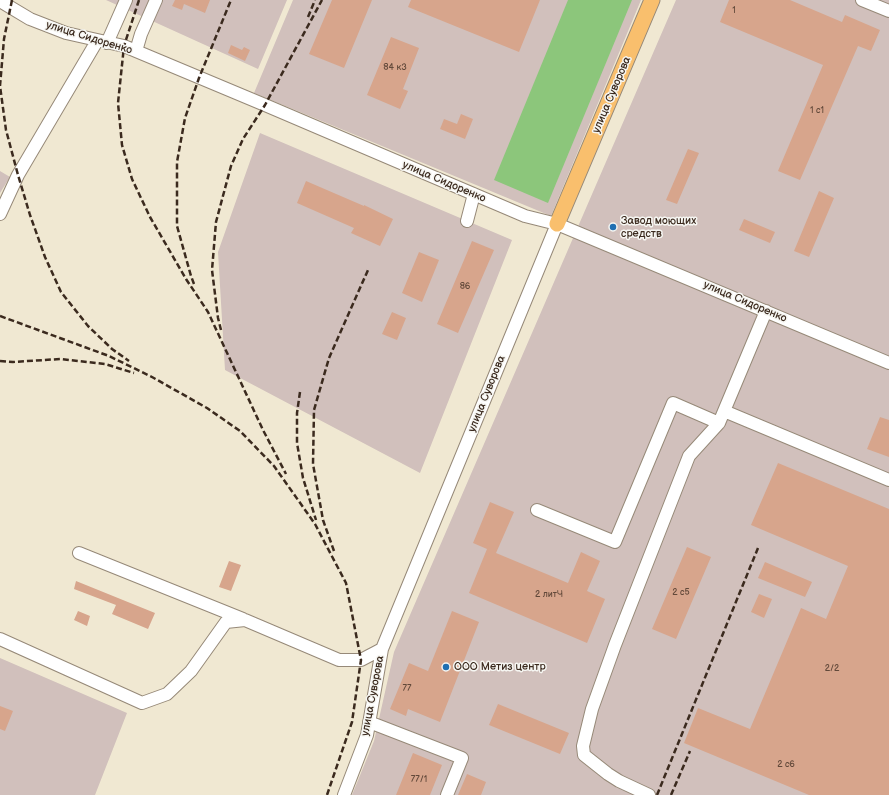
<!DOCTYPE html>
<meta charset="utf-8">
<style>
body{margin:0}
canvas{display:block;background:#f0e8d2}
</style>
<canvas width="889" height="795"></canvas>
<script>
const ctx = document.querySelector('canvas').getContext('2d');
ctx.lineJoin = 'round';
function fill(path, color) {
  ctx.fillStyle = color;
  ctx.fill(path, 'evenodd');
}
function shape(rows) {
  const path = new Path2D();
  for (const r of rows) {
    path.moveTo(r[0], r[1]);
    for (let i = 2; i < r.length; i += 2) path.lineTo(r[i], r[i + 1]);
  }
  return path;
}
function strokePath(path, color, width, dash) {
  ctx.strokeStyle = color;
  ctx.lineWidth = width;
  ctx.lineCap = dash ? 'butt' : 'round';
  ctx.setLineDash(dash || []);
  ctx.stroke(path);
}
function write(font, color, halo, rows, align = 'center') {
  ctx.font = font + ' "Balsamiq Sans",sans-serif';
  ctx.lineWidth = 3;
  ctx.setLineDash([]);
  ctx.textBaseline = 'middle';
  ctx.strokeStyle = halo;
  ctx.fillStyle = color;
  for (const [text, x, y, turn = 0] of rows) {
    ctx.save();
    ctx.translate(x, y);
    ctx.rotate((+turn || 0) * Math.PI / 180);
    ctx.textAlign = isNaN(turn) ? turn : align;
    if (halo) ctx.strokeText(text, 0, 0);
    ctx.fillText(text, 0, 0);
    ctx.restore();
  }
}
const industrial = shape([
 [106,0,287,0,258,69],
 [293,0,641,0,551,216,254,93],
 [676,0,889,0,889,795,352,795,374,741,394,652],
 [260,133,512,240,420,473,225,370,218,252],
 [0,171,10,177,0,193],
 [0,658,127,713,95,795,0,795]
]);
const green = shape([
 [568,0,632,0,548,203,494,180]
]);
const building = shape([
 [175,0,210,0,205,13,184,4,182,10,172,6],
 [332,0,372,0,344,68,309,54],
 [411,0,540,0,519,52,408,7],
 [729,0,790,0,842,22,845,15,880,30,871,51,858,46,800,180,778,171,823,65,720,22],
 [391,37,419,48,403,89,408,91,400,109,367,95],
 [231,45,242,50,244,47,250,50,245,61,228,53],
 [461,114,473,119,465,139,440,129,444,119,457,124],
 [688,149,699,153,677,204,666,200],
 [306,181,364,206,364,205,393,219,380,246,351,233,354,228,297,203],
 [819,191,834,198,809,257,794,251],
 [744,219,775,232,770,243,739,230],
 [472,241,494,250,458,333,437,324],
 [419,252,439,260,422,302,402,293],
 [392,312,406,318,397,340,382,334],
 [880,417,889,420,889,457,867,449],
 [778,463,889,509,889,795,809,795,684,743,698,708,750,729,801,608,826,619,848,566,751,525],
 [490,502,514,512,496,553,568,583,581,552,600,561,587,591,605,599,587,643,469,593,487,549,473,543],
 [687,547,711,557,676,639,652,629],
 [229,561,241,565,231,591,219,587],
 [765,562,812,582,805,597,758,578],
 [76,581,155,613,148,629,112,614,116,605,74,589],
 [759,594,772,599,764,618,751,612],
 [78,611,90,616,87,626,74,620],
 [452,611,479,622,440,722,408,709,406,716,390,709,409,663,428,671],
 [498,704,569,733,560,754,489,725],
 [0,706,13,711,5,731,0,729],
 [413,753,442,765,430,795,396,795],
 [467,774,486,782,481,795,458,795]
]);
const minor = shape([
 [862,0,889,11],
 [0,1,30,19,66,33,124,46,265,105,525,216,557,224,889,363],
 [107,43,126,0],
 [136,51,141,34,156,0],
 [0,214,18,175,97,41],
 [467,221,474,194],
 [724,411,889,480],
 [537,510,615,542,673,403,719,423,766,311],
 [79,553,243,619],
 [0,639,142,703,167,694,191,671,226,622,245,620,339,660,361,660,382,649],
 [369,722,462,758,447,795],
 [344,795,367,735,382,649,557,224],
 [649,795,619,781,608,774,584,755,583,746,592,709,615,645,689,456,719,423]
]);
const major = shape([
 [557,224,652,0]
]);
const rail = shape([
 [12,0,4,39,0,86,6,130,18,175,30,215,45,257,61,292,88,326,112,349,129,361],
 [139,0,124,46,118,103,122,145,132,179,150,217,186,279,208,312,263,430,286,474],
 [308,17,315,0],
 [194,284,191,276,177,226,177,162,185,118,199,78,231,0],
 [0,316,109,356,152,377,207,408,240,431,274,466,315,524,346,583,361,660,352,722,327,795],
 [221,330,218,318,212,270,216,222,231,166,243,139,265,105,322,0],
 [0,361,13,362,60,359,105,364,134,373],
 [300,392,297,413,297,443,303,478,316,520],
 [334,551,323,520,313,464,314,410,329,358,368,270],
 [657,795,758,548],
 [671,795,690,751]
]);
const markers = [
 [613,227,4,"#1f6fb2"],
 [446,667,4,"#1f6fb2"]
];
const numberNames = [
 ["1",734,11],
 ["84 к3",395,68],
 ["1 с1",817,111],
 ["86",465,287],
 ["2 с5",681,593],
 ["2 литЧ",549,595],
 ["2/2",832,669],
 ["77",407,689],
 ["2 с6",786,765],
 ["77/1",419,780]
];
const streetNames = [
 ["улица Сидоренко",89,38,17],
 ["улица Суворова",612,95,-67],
 ["улица Сидоренко",444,182,23],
 ["улица Сидоренко",745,302,23],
 ["улица Суворова",487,394,-68],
 ["улица Суворова",373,696,-79]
];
const poiNames = [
 ["Завод моющих",621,221],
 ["средств",621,234],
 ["ООО Метиз центр",454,667]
];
fill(industrial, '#d1c0bc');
fill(green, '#8cc67b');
fill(building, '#d7a58c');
strokePath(minor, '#968978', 14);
strokePath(major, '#968978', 17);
strokePath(minor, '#fff', 12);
strokePath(major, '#f9bf6d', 15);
strokePath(rail, '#3b2a1e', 2.5, [6, 3]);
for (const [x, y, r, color] of markers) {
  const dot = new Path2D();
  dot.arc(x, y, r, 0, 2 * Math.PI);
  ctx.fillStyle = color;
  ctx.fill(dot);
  strokePath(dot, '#f6f6f2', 1.5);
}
write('9px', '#62493a', null, numberNames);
write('11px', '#3b2a1e', '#f6f6f2', streetNames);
write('11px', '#3b2a1e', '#f6f6f2', poiNames, 'left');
</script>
